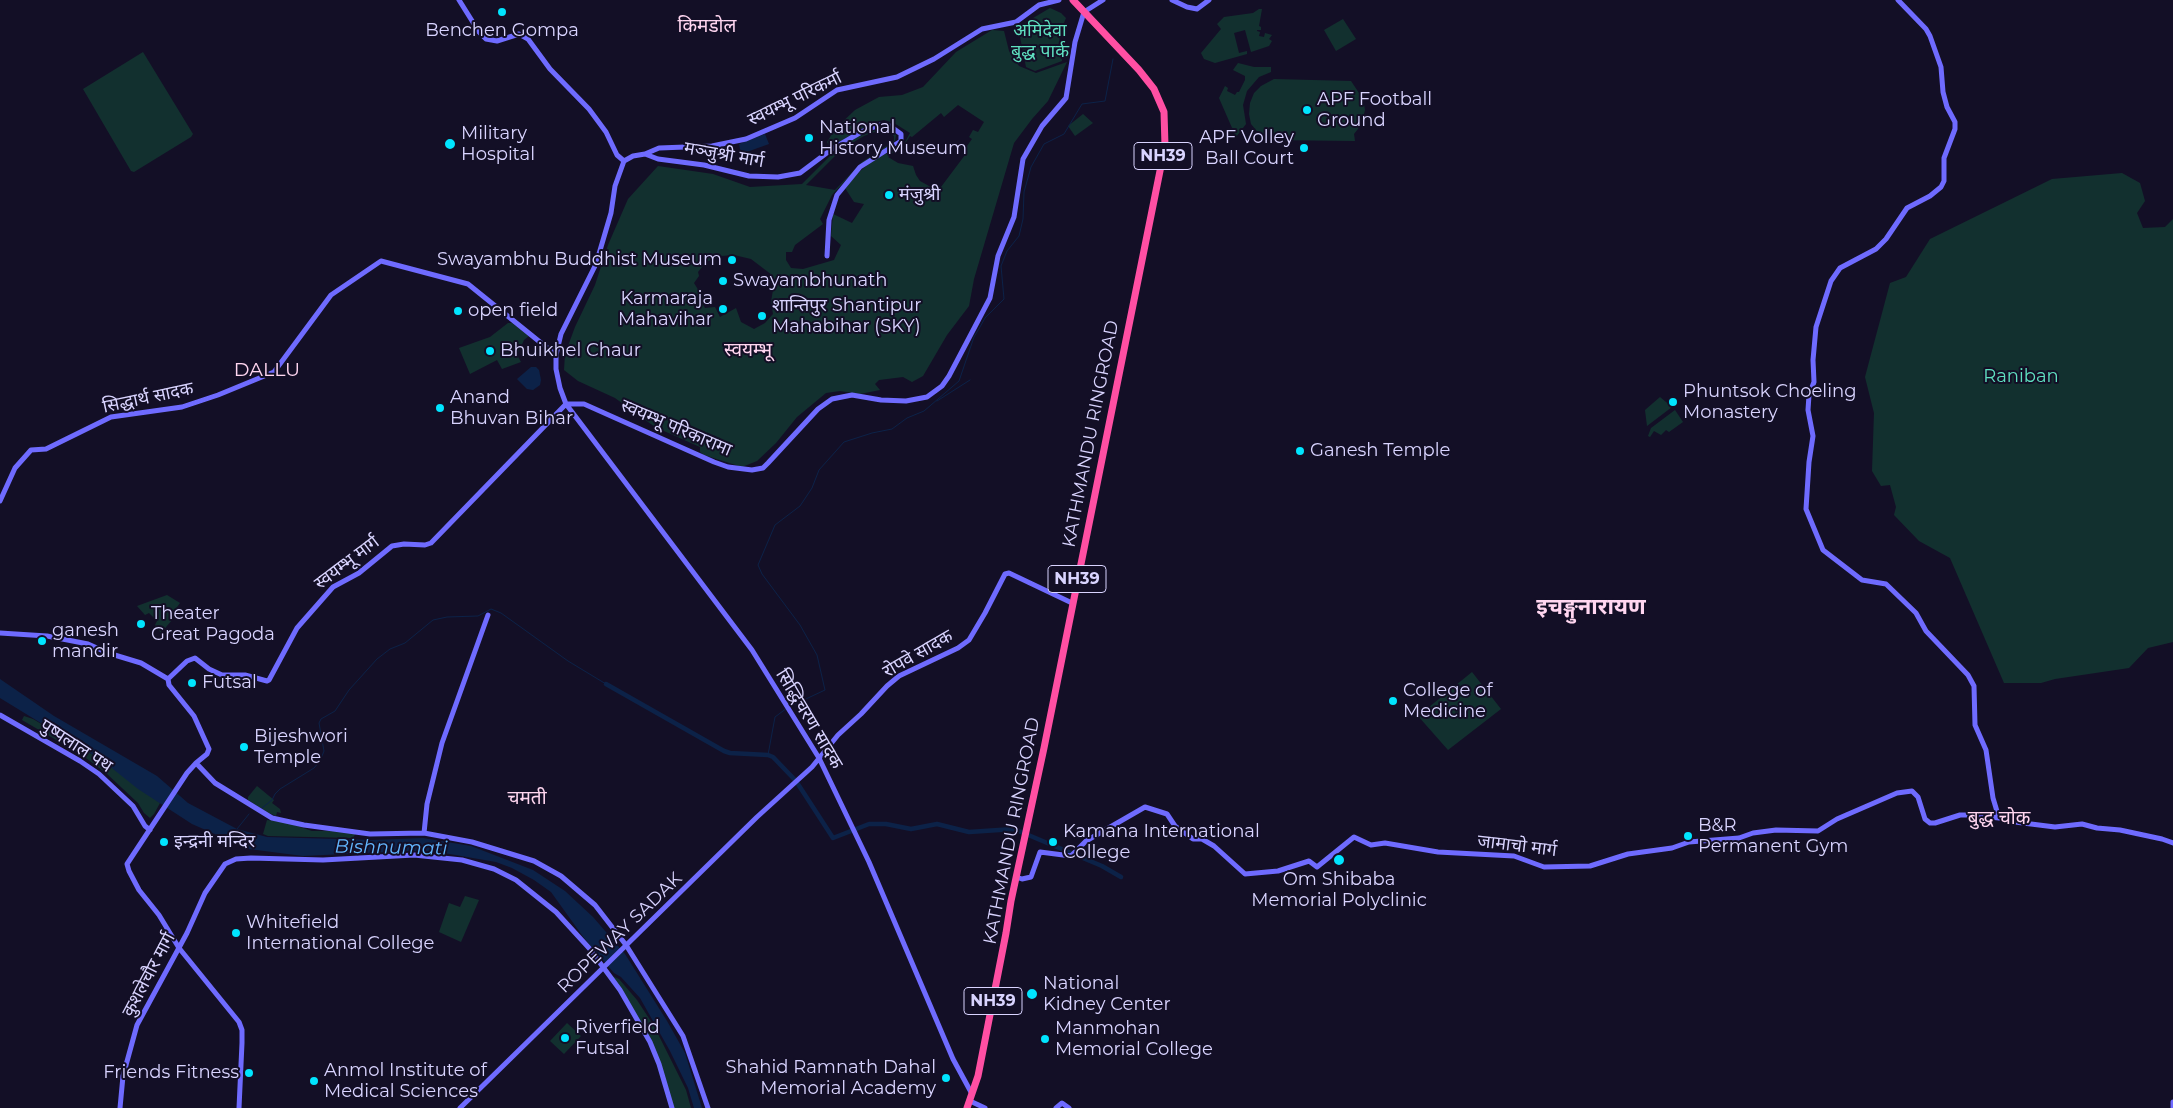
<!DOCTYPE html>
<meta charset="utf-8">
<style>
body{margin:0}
canvas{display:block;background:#130f26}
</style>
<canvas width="2173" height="1108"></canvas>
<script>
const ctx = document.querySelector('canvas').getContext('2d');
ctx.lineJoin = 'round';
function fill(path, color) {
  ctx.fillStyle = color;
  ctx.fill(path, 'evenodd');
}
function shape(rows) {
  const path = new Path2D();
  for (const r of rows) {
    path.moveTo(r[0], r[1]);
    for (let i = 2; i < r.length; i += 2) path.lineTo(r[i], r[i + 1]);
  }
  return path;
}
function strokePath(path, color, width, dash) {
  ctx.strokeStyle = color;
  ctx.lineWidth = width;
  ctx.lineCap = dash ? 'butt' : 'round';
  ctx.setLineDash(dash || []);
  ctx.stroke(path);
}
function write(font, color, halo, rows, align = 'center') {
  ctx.font = font + ' Montserrat,"Noto Sans Devanagari",sans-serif';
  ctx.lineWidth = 4;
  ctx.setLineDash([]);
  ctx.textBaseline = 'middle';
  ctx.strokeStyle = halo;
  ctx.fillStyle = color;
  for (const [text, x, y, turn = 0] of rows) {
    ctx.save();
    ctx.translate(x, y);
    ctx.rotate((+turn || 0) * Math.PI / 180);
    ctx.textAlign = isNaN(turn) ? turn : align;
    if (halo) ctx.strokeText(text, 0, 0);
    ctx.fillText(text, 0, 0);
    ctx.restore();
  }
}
const green = shape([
 [1050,8,1061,13,1066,18,1059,35,1062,61,1035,71,1026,67,1018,27],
 [1259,9,1262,9,1259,26,1261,27,1261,30,1257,30,1257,31,1260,32,1259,36,1264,37,1265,33,1272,35,1269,39,1272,41,1269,46,1251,52,1245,30,1234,33,1239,53,1247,51,1247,54,1215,63,1204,59,1201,53,1221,29,1217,24,1224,17,1253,13],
 [1343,19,1356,39,1336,51,1324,30],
 [992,30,1004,31,1009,51,1019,66,1036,73,1067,62,1048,101,1032,119,1014,143,974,279,969,306,947,335,923,376,912,382,903,377,879,380,875,384,880,390,860,394,840,391,826,393,797,417,776,443,757,461,742,467,704,455,700,452,700,447,655,427,615,398,578,381,564,370,565,354,575,327,595,285,608,245,628,199,658,166,713,174,750,187,802,184,831,155,857,137,884,127,888,128,896,135,895,141,857,168,832,195,820,219,823,224,795,245,792,252,786,252,786,260,791,268,803,269,834,260,841,245,831,236,833,214,852,223,864,204,854,202,845,188,859,172,871,162,904,144,910,133,894,123,884,120,874,122,855,132,833,146,829,146,827,142,835,129,855,110,879,97,902,95,923,87,956,52],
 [958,105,984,122,978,132,973,130,969,137,972,139,962,153,965,155,938,191,920,181,916,175,913,166,898,163,888,157,891,154,908,145,906,142,910,136,912,137,941,113,944,117],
 [885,128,894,136,894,141,862,162,835,190,806,185,842,149,864,136],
 [734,255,751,259,772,275,774,284,771,302,773,314,765,323,754,329,741,322,736,308,720,317,715,307,705,308,702,303,708,299,704,295,702,296,694,283,699,276,698,272,706,262,721,256],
 [143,52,193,134,191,137,134,172,131,171,83,89],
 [1238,63,1254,67,1271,67,1271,72,1259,77,1247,91,1243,105,1246,124,1236,137,1219,98,1225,86,1228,88,1227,91,1235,95,1237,92,1239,92,1245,80,1245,76,1233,70],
 [1274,79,1351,81,1363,99,1365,110,1361,125,1354,134,1355,141,1272,140,1261,136,1251,124,1249,114,1250,103,1254,93,1261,86],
 [1083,114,1093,123,1075,136,1068,126],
 [2122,173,2140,183,2145,201,2137,213,2143,228,2165,227,2173,219,2173,642,2148,648,2129,668,2055,679,2041,683,2004,683,1950,558,1919,541,1894,515,1896,507,1890,485,1881,486,1872,471,1874,413,1865,377,1890,283,1906,277,1930,239,2052,179],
 [508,323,512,323,529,336,524,340,517,355,521,362,502,369,497,360,470,374,459,348,490,337],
 [1660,397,1672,407,1647,426,1645,410],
 [1675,410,1683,422,1669,432,1666,430,1661,435,1654,431,1650,437,1648,436,1651,428],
 [167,595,180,603,174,611,177,614,161,633,155,625,157,621,149,613,145,615,137,606],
 [1472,672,1501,709,1448,750,1418,716],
 [24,716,33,719,103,761,160,803,154,814,150,818,144,813,138,803,106,773,82,755,22,720],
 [257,786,274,800,272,803,280,809,281,813,277,812,276,816,267,812,248,800,248,797],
 [267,820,288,823,312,831,357,831,353,838,268,836,263,834],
 [465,896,479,900,461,942,439,932,449,903,460,907],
 [612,976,619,979,637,1000,654,1026,686,1090,691,1108,673,1108,659,1060],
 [567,1023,581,1036,564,1054,550,1041]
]);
const water = shape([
 [765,134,769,144,741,154,739,144],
 [531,367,536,367,539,370,541,380,540,385,533,390,527,389,517,379],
 [0,679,54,716,157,776,188,803,237,829,267,837,372,840,423,838,471,846,533,870,565,891,593,917,625,954,667,1021,685,1053,702,1108,694,1108,688,1088,670,1051,640,998,621,977,614,973,584,938,551,892,534,880,512,868,496,862,438,852,407,851,303,856,249,849,192,824,138,789,103,761,0,698]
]);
const stream = shape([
 [937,401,970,380],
 [791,706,825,690,817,655,800,625,762,574,758,565,775,525,800,506,812,488,819,470,844,442,872,433,892,429,907,418,924,411,959,381,974,337,980,327,985,318,1004,299,1001,266,1007,251,1019,236,1023,219,1024,192,1031,167,1044,144,1064,134,1082,104,1105,101,1113,59],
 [768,755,775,717,787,708],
 [262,808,272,800,275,794,280,789,314,768,320,761,324,751,319,723,321,719,335,711,349,690,377,659,390,649,405,643,433,620,447,617,478,616,491,609,501,613,568,661,606,684],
 [237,829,249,814]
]);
const canal = shape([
 [606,684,724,751,730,753,768,755,773,757,796,781,833,838,869,824,886,824,911,829,937,824,969,832,1014,829,1102,866,1121,877]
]);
const secondary = shape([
 [459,0,479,32,486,39,497,41,519,34,528,39,550,69,589,109,606,132,617,155,624,161],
 [1172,0,1187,7,1197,9,1209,0],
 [1898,0,1926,29,1930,36,1941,67,1943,92,1947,107,1955,122,1955,129,1944,158,1944,181,1941,187,1930,196,1907,208,1886,239,1876,249,1840,268,1831,281,1816,327,1813,360,1814,382,1809,395,1808,410,1813,436,1809,462,1806,509,1823,550,1862,580,1886,584,1916,613,1926,631,1968,675,1974,686,1975,725,1986,750,1993,798,1999,818],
 [645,154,659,148,712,146,746,139,795,118,837,90,897,77,934,59,982,29,1016,22,1039,5,1059,0],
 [827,256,829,220,837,195,860,167,901,141,901,134,890,126,880,125,863,131,832,149,800,173,778,177,749,176,704,165,658,159,645,154,633,156,624,161,615,186,611,213,596,264,561,334,556,355,556,369,560,388,566,404,752,650,819,758,869,862,953,1059,972,1094],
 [566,404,584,404,714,462,728,467,752,470,763,468,768,463,818,409,832,399,852,395,881,400,906,401,927,397,942,386,949,376,990,298,998,256,1014,217,1023,159,1042,126,1066,98,1075,42,1084,12,1103,0],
 [0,501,15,468,31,450,46,449,111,417,182,407,218,395,274,372,331,295,381,261,468,284,556,355],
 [0,633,47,636,88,644,108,653,141,663,168,679],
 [0,715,80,761,99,774,133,806,145,826,150,830],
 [196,763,215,783,272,818,304,825,370,834,424,833,472,842,534,861,561,876,595,905,626,945,683,1036,708,1108],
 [424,833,427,804,442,743,488,615],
 [1016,877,1022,879,1031,877,1040,852,1071,856,1086,841,1145,807,1167,814,1175,826,1193,839,1202,839,1214,846,1245,874,1278,871,1309,861,1317,867,1354,837,1371,845,1385,843,1438,852,1514,856,1544,867,1590,866,1628,854,1672,848,1689,842,1739,838,1753,833,1776,830,1818,831,1837,819,1897,793,1912,791,1918,797,1925,819,1930,823,1935,823,1960,815,1969,815,1999,818,2015,822,2055,827,2082,824,2097,828,2120,830,2162,839,2173,843],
 [970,1101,985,1108],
 [120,1108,123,1076,137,1025,187,933,205,893,225,864,236,859,251,858,323,860,414,855,462,860,494,869,516,880,556,912,589,948,620,990,650,1042,659,1064,672,1108],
 [239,1108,242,1043,242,1030,239,1022,179,948,159,915,139,890,129,871,127,864,187,773,196,763,207,754,209,749,194,716,169,685,168,679,187,661,195,658,209,669,222,675,245,675,267,681,269,680,297,628,333,587,359,573,392,546,404,544,425,545,431,543,566,404],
 [460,1108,757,817,812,767,838,735,861,714,887,686,899,676,958,648,969,640,985,613,1005,574,1009,573,1072,603],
 [1056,1108,1062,1103,1069,1108],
 [2173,1108,2173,1102]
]);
const highway = shape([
 [967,1108,978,1076,1006,933,1011,901,1044,748,1165,146,1164,112,1154,89,1139,70,1073,0]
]);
const markers = [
 [502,12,5,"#00e5ff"],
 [1307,110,5,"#00e5ff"],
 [809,138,5,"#00e5ff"],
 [450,144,6,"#00e5ff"],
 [1304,148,5,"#00e5ff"],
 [889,195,5,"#00e5ff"],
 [732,260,5,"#00e5ff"],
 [723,281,5,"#00e5ff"],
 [723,309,5,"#00e5ff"],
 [458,311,5,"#00e5ff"],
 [762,316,5,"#00e5ff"],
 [490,351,5,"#00e5ff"],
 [1673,402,5,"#00e5ff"],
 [440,408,5,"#00e5ff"],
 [1300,451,5,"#00e5ff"],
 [141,624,5,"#00e5ff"],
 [42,641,5,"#00e5ff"],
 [192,683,5,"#00e5ff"],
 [1393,701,5,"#00e5ff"],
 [244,747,5,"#00e5ff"],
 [1688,836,5,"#00e5ff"],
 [164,842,5,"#00e5ff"],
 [1053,842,5,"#00e5ff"],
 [1339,860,6,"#00e5ff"],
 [236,933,5,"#00e5ff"],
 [1032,994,6,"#00e5ff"],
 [565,1038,5,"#00e5ff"],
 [1045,1039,5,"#00e5ff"],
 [249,1073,5,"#00e5ff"],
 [946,1078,5,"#00e5ff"],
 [314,1081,5,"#00e5ff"]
];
const shields = [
 [1163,156,58],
 [1077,579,58],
 [993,1001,58]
];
const shieldNames = [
 ["NH39",1163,156],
 ["NH39",1077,579],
 ["NH39",993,1001]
];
const poiNames = [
 ["Benchen Gompa",502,31,"center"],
 ["APF Football",1317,100],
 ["Ground",1317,121],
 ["National",819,128],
 ["History Museum",819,149],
 ["Military",461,134],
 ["Hospital",461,155],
 ["APF Volley",1294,138,"right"],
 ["Ball Court",1294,159,"right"],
 ["मंजुश्री",899,195],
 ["Swayambhu Buddhist Museum",722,260,"right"],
 ["Swayambhunath",733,281],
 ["Karmaraja",713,299,"right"],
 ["Mahavihar",713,320,"right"],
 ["शान्तिपुर Shantipur",772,306],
 ["Mahabihar (SKY)",772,327],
 ["open field",468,311],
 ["Bhuikhel Chaur",500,351],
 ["Phuntsok Choeling",1683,392],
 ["Monastery",1683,413],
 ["Anand",450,398],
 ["Bhuvan Bihar",450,419],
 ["Ganesh Temple",1310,451],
 ["Theater",151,614],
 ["Great Pagoda",151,635],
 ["ganesh",52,631],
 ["mandir",52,652],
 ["Futsal",202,683],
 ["College of",1403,691],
 ["Medicine",1403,712],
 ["Bijeshwori",254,737],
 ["Temple",254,758],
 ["B&R",1698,826],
 ["Permanent Gym",1698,847],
 ["Kamana International",1063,832],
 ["College",1063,853],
 ["इन्द्रनी मन्दिर",174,842],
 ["Om Shibaba",1339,880,"center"],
 ["Memorial Polyclinic",1339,901,"center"],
 ["Whitefield",246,923],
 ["International College",246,944],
 ["National",1043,984],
 ["Kidney Center",1043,1005],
 ["Riverfield",575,1028],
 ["Futsal",575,1049],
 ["Manmohan",1055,1029],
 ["Memorial College",1055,1050],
 ["Shahid Ramnath Dahal",936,1068,"right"],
 ["Memorial Academy",936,1089,"right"],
 ["Anmol Institute of",324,1071],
 ["Medical Sciences",324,1092],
 ["Friends Fitness",239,1073,"right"]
];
const parkNames = [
 ["अमिदेवा",1040,31],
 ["बुद्ध पार्क",1040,52],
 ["Raniban",2021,377]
];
const streetNames = [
 ["स्वयम्भू परिकर्मा",795,99,-26],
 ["मञ्जुश्री मार्ग",724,155,10],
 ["सिद्धार्थ सादक",148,398,-12],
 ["स्वयम्भू परिकारामा",676,428,23],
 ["KATHMANDU RINGROAD",1091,434,-79],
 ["स्वयम्भू मार्ग",347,563,-37],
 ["रोपवे सादक",918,654,-30],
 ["सिद्धिचरण सादक",809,719,59],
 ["पुष्पलाल पथ",76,746,33],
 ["KATHMANDU RINGROAD",1012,831,-79],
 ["जामाचो मार्ग",1517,846,7],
 ["ROPEWAY SADAK",620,933,-44],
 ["कुशलेचौर मार्ग",149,975,-62]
];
const neighbourhoodNames = [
 ["किमडोल",707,26],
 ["स्वयम्भू",748,350],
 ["DALLU",267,370],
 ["चमती",527,798],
 ["बुद्ध चोक",1999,818]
];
const waterNames = [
 ["Bishnumati",391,848,1]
];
const districtNames = [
 ["इचङ्गुनारायण",1591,608]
];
fill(green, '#12302f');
fill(water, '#0c2248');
strokePath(stream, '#0c2248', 1);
strokePath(canal, '#0c2248', 4.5);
strokePath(secondary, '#6f6bff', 5);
strokePath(highway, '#ff4fa3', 7);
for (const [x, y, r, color] of markers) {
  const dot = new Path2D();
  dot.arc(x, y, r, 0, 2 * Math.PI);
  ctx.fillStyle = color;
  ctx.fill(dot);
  strokePath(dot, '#130f26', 2);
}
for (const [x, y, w] of shields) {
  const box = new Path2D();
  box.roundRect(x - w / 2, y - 13.5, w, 27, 4);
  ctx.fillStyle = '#130f26';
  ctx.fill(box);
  strokePath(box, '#d9d4ff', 1);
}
write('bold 16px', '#d9d4ff', null, shieldNames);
write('18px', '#d9d4ff', '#130f26', poiNames, 'left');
write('18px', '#5fe0c0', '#130f26', parkNames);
write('18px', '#d9d4ff', '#130f26', streetNames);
write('19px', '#ffd6f0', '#130f26', neighbourhoodNames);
write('italic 19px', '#62b6ff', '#130f26', waterNames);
write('bold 22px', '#ffd6f0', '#130f26', districtNames);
</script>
